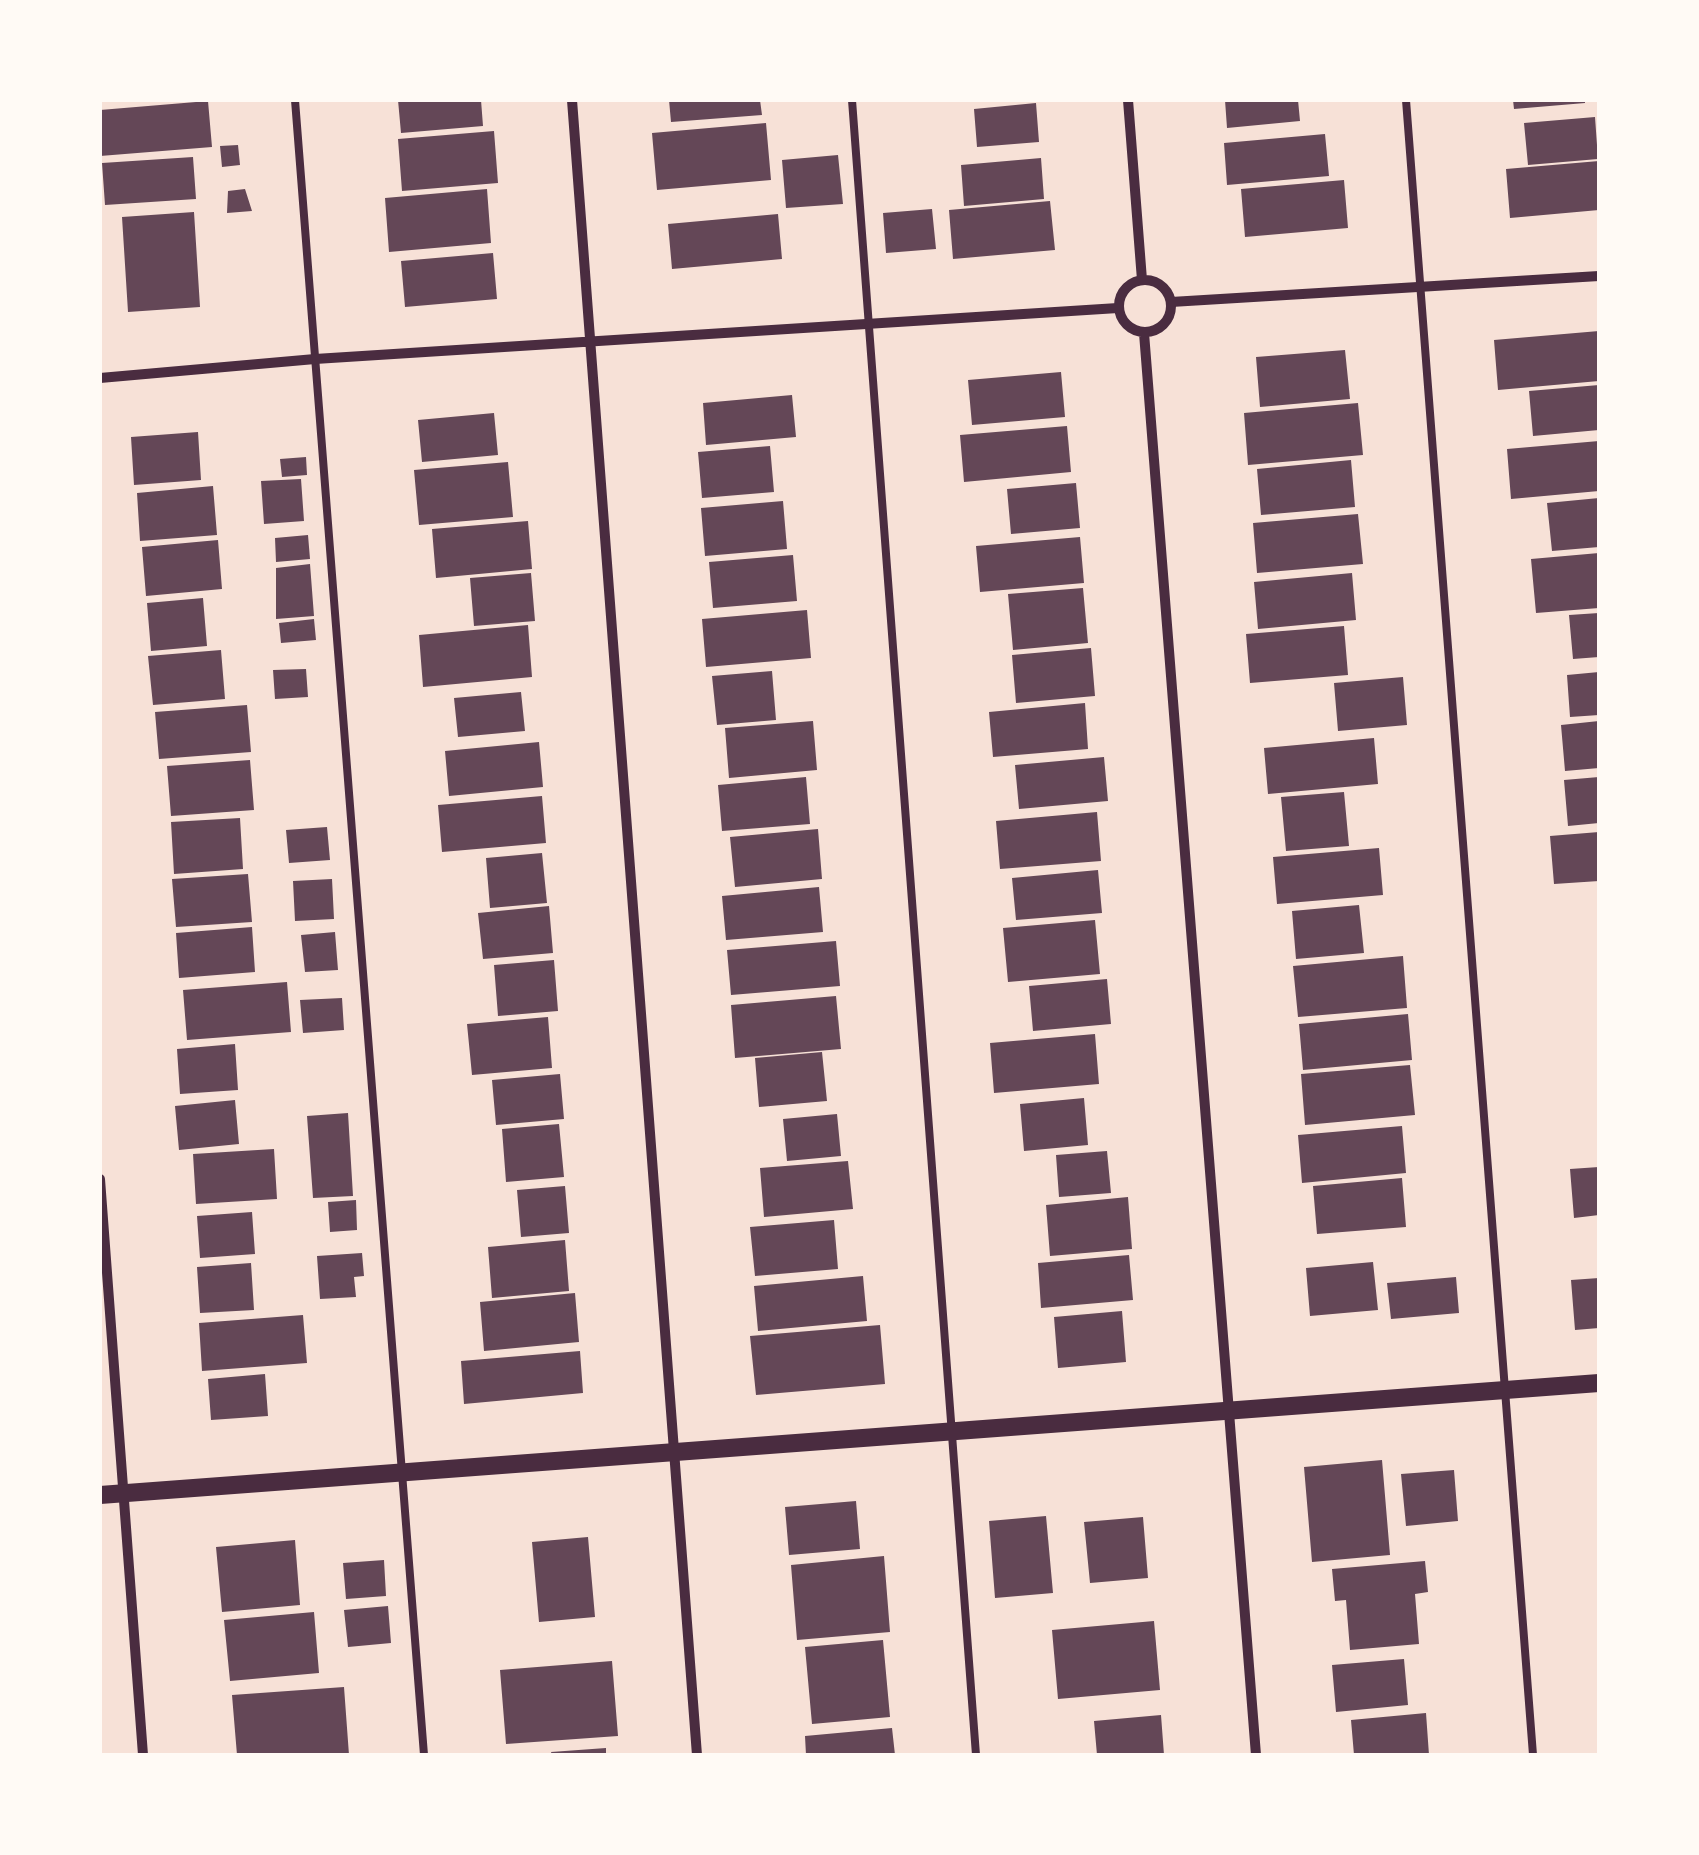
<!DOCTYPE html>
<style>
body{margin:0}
#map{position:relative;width:1699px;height:1855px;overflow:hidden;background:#f7e1d7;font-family:"Noto Sans",sans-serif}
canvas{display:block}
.frame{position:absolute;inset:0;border:102px solid #fffaf5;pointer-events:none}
</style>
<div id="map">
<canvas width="1699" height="1855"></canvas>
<div class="frame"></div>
</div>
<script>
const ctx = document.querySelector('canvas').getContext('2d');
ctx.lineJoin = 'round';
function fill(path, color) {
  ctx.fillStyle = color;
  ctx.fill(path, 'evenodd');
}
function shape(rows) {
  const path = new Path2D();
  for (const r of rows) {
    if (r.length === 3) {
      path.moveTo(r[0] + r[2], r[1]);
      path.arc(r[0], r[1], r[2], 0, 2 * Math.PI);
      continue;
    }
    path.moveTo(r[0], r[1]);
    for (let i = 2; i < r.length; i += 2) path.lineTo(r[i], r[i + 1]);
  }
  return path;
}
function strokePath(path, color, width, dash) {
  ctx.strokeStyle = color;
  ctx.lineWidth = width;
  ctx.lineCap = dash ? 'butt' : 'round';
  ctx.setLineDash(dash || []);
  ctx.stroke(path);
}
const building = shape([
 [398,100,481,100,483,126,401,133],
 [669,100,760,100,762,115,671,122],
 [1225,100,1298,100,1300,121,1227,128],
 [1513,100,1585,100,1585,103,1514,109],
 [208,101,212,147,100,156,100,110],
 [1036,103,1039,142,977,147,974,109],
 [1595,117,1598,159,1528,165,1524,123],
 [766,123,771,180,657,190,652,133],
 [494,131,498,183,402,191,398,139],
 [1325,134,1329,176,1227,185,1224,143],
 [238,145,240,165,222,167,220,146],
 [838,155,843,204,786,208,782,160],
 [193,157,196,199,105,205,102,163],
 [1041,158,1044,199,964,206,961,165],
 [1599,161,1599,210,1510,218,1506,169],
 [1344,180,1348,228,1245,237,1241,189],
 [245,189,252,211,227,213,228,191],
 [487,189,491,243,389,252,385,198],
 [1050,201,1055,250,953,259,949,210],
 [932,209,936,249,886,253,883,213],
 [194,212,200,307,128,312,122,217],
 [778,214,782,259,672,269,668,224],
 [493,253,497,299,405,307,401,261],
 [1599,331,1599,381,1498,390,1494,340],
 [1345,350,1350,399,1260,407,1256,357],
 [1061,372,1065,417,972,425,968,380],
 [1599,385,1599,430,1533,436,1529,391],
 [792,395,796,437,706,445,703,403],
 [1358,403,1363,455,1248,465,1244,413],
 [494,413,498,455,422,462,418,420],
 [1067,426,1071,472,964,482,960,435],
 [198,432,201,480,134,485,131,437],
 [1599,441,1599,491,1511,499,1507,449],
 [770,446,774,492,702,498,698,452],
 [306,457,307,475,282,477,280,459],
 [1351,460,1355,507,1261,515,1257,469],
 [508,462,513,517,419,525,414,470],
 [301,479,304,521,264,524,261,481],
 [1076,483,1080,528,1011,534,1007,489],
 [213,486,217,535,140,541,137,493],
 [1599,498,1599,547,1552,551,1547,503],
 [783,501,787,549,705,556,701,508],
 [1358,514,1363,564,1257,573,1253,523],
 [528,521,532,569,436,578,432,529],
 [308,535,310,559,276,562,275,538],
 [1080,537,1084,583,980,592,976,546],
 [218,540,222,589,146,596,142,547],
 [1599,553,1599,608,1536,613,1531,559],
 [793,555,797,601,713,608,709,562],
 [310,564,314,616,276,619,276,568],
 [531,573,535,621,474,626,470,578],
 [1352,573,1356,620,1258,629,1254,582],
 [1083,588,1088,643,1013,650,1008,594],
 [203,598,207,646,151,651,147,603],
 [807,610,811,658,706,667,702,619],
 [1599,613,1599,657,1573,659,1569,615],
 [314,619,316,640,281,643,279,623],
 [528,625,532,677,423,687,419,635],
 [1344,626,1348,675,1250,683,1246,634],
 [1091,648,1095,696,1016,703,1012,655],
 [221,650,225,699,153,705,148,656],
 [306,669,308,697,275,699,273,670],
 [772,671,776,720,717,725,712,676],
 [1599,672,1599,715,1570,717,1567,675],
 [1403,677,1407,725,1338,731,1334,683],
 [521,692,525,731,458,737,454,698],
 [1085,703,1088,749,993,757,989,712],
 [247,705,251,752,159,759,155,712],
 [813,721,817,770,729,778,725,728],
 [1599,721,1599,768,1565,771,1561,725],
 [1374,738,1378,784,1268,794,1264,748],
 [539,742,543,787,449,796,445,751],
 [1104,757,1108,801,1019,809,1015,765],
 [250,760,254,810,171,816,167,766],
 [806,777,810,824,722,831,718,785],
 [1599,777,1599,823,1568,826,1564,780],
 [1344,792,1349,846,1286,851,1281,797],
 [542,796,546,843,442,852,438,805],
 [1097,812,1101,861,1000,869,996,821],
 [240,818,243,869,174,874,171,822],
 [327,827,330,860,289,863,286,830],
 [818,829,822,879,735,887,730,837],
 [1599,832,1599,881,1554,884,1550,836],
 [1379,848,1383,895,1277,904,1273,857],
 [542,853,547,903,490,908,486,858],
 [1098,870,1102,913,1016,920,1012,878],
 [248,874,252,922,176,927,172,879],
 [332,879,334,919,295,921,293,881],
 [819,887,823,932,726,940,722,896],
 [1359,905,1364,953,1296,959,1292,911],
 [549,906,553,953,483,959,478,913],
 [1095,920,1100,974,1008,982,1003,928],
 [252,927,255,972,179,978,176,933],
 [335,932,338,970,305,972,301,935],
 [836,941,840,986,731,995,727,950],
 [1403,956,1407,1008,1298,1017,1293,966],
 [554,960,558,1011,498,1016,494,965],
 [1107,979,1111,1024,1033,1031,1029,986],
 [287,982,291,1032,187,1040,183,990],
 [836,996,841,1049,735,1058,731,1005],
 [342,998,344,1030,303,1033,300,1000],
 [1408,1014,1412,1060,1303,1070,1299,1024],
 [548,1017,552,1068,472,1075,467,1024],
 [1095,1034,1099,1084,994,1093,990,1043],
 [235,1044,238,1090,180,1094,177,1049],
 [822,1052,827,1101,759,1107,755,1058],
 [1410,1065,1415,1115,1305,1125,1301,1074],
 [560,1074,564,1119,496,1125,492,1080],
 [1084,1098,1088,1145,1024,1151,1020,1104],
 [235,1100,239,1144,179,1150,175,1106],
 [348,1113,353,1196,313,1198,307,1116],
 [837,1114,841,1156,787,1161,783,1119],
 [559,1124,564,1177,506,1182,502,1129],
 [1402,1126,1406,1173,1302,1183,1298,1135],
 [274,1149,277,1199,196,1204,193,1154],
 [1107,1151,1111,1193,1059,1197,1056,1155],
 [848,1161,853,1209,764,1217,760,1168],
 [1599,1167,1599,1215,1574,1218,1570,1169],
 [1402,1178,1406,1227,1317,1234,1313,1186],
 [565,1186,569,1233,521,1237,517,1190],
 [1128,1197,1132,1249,1050,1256,1046,1205],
 [356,1200,357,1230,330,1232,328,1202],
 [252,1212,255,1254,200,1258,197,1216],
 [834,1220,838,1269,755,1276,750,1227],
 [565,1240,569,1291,492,1298,488,1247],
 [362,1253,364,1276,354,1277,356,1297,320,1299,317,1256],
 [1129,1255,1133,1300,1041,1308,1038,1263],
 [1373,1262,1378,1310,1310,1316,1306,1268],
 [251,1263,254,1310,200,1313,197,1267],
 [863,1276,867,1321,758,1331,754,1286],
 [1456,1277,1459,1313,1391,1319,1387,1283],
 [1599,1278,1599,1328,1575,1330,1571,1280],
 [575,1293,579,1342,484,1351,480,1302],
 [1122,1311,1126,1362,1058,1368,1054,1317],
 [303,1315,307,1363,202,1371,199,1323],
 [880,1325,885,1384,756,1395,750,1336],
 [580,1351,583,1393,464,1404,461,1361],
 [265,1374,268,1416,211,1420,208,1379],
 [1382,1460,1390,1555,1312,1562,1304,1467],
 [1454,1470,1458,1521,1406,1526,1401,1474],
 [856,1501,860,1549,789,1555,785,1507],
 [1046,1516,1053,1593,995,1598,989,1521],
 [1143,1517,1148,1578,1090,1583,1084,1522],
 [588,1537,595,1617,539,1622,532,1542],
 [295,1540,300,1605,222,1612,216,1547],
 [884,1556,890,1632,797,1640,791,1565],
 [384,1560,386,1596,346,1599,343,1563],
 [1425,1561,1428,1592,1415,1594,1419,1644,1350,1650,1346,1600,1335,1601,1332,1569],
 [388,1606,391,1643,348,1647,344,1610],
 [314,1612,319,1673,230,1681,224,1620],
 [1154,1621,1160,1690,1058,1699,1052,1630],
 [883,1640,890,1717,812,1724,805,1647],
 [1404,1659,1408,1705,1336,1712,1332,1665],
 [612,1661,618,1736,506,1744,500,1670],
 [344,1687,349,1755,237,1755,232,1695],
 [1426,1713,1429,1755,1354,1755,1351,1720],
 [1161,1715,1164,1755,1097,1755,1094,1721],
 [892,1728,895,1755,806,1755,805,1736],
 [606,1748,606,1755,552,1755,551,1752]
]);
const service = shape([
 [295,100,424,1755],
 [852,100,976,1755],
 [1406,100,1533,1755]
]);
const minor = shape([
 [572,100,697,1755],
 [1128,100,1142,280],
 [1145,306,26],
 [1171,302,1599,276],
 [1144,333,1256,1755],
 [100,378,315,359,1118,308],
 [100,1179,143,1755]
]);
const tertiary = shape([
 [100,1495,1599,1383]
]);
fill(building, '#644757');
strokePath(service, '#4a2c40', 8);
strokePath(minor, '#4a2c40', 10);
strokePath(tertiary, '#4a2c40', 18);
</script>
